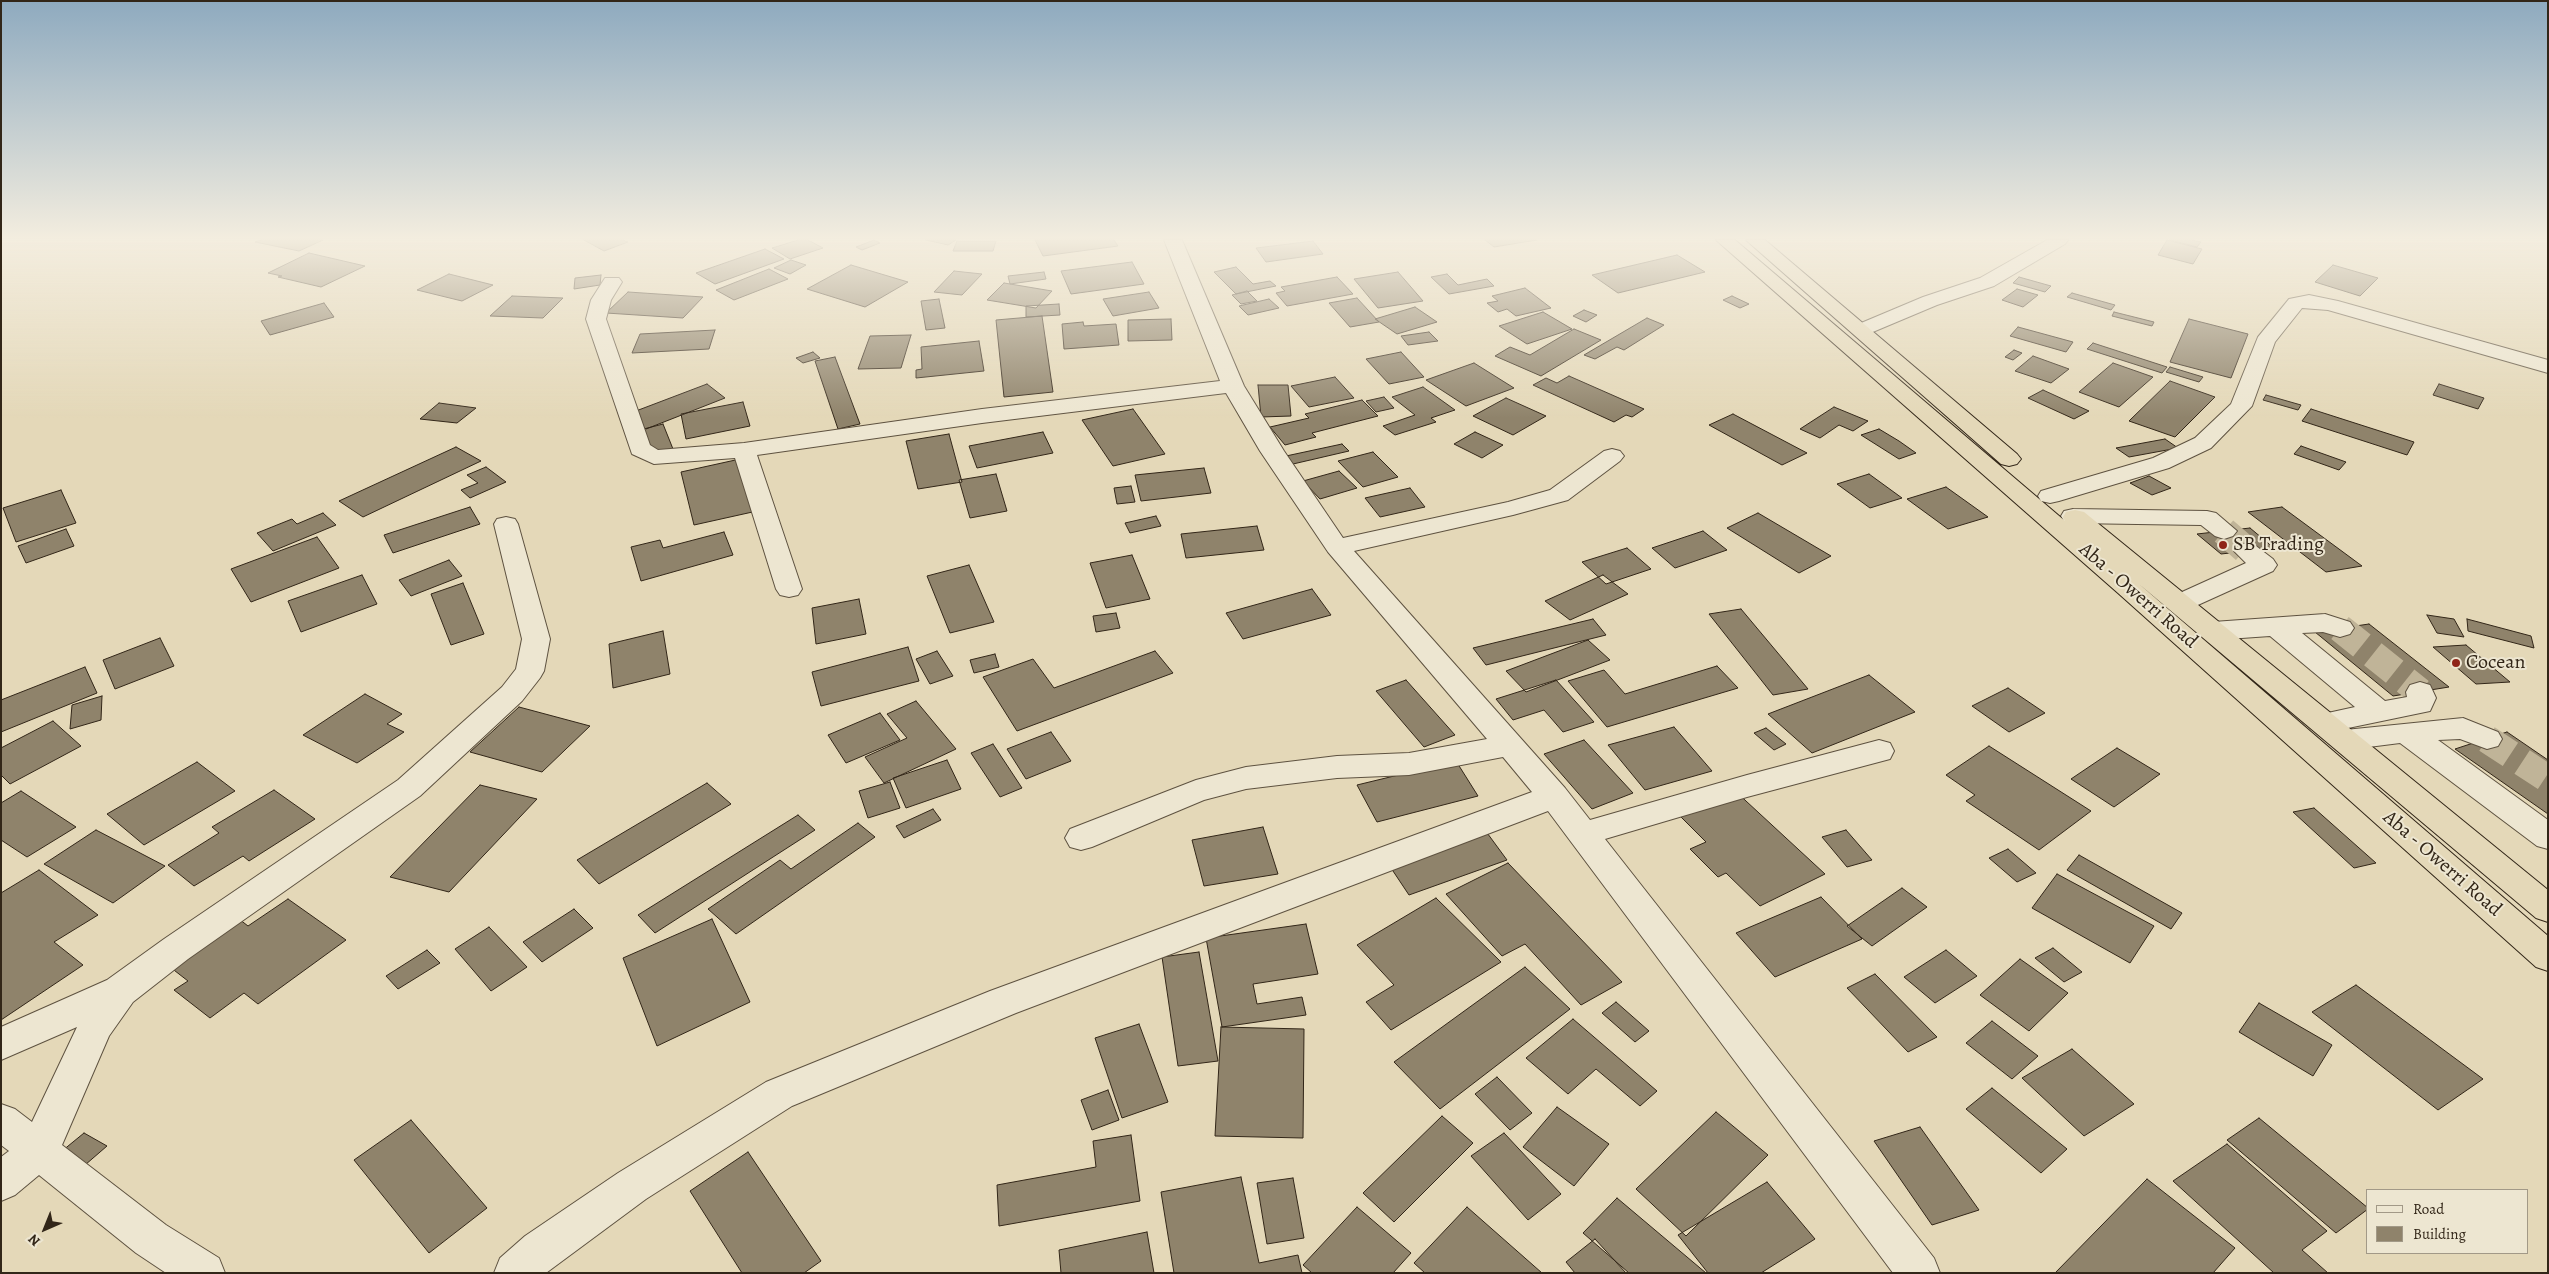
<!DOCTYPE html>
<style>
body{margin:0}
#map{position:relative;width:2549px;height:1274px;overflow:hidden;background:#e4d8b8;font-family:Alegreya,serif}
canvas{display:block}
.frame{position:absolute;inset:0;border:2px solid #322618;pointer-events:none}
.legend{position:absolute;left:2366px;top:1189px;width:162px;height:65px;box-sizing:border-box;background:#ede6d1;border:1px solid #a29987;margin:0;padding:6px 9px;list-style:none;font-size:15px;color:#322618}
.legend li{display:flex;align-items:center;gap:10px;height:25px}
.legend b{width:25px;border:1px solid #a29987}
.north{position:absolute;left:20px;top:1204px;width:50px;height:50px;-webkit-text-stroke:4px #ede6d1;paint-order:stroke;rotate:224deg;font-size:14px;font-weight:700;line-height:20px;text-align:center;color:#322618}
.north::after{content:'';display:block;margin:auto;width:18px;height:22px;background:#322618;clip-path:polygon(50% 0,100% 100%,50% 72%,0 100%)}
</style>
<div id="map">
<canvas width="2549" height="1274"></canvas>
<div class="frame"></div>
<ul class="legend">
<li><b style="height:6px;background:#ede6d1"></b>Road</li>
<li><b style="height:14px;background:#8f836b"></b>Building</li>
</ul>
<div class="north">N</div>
</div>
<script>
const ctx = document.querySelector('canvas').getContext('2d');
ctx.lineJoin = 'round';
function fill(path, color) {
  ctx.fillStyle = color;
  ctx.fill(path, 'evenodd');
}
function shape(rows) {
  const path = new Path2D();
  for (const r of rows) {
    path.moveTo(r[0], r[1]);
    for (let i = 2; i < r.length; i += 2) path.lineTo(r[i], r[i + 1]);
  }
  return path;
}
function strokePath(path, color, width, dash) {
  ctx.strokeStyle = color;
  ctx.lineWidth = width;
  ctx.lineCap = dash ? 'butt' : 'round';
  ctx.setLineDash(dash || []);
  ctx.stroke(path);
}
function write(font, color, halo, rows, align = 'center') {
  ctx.font = font + ' Alegreya,serif';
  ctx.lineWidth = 4;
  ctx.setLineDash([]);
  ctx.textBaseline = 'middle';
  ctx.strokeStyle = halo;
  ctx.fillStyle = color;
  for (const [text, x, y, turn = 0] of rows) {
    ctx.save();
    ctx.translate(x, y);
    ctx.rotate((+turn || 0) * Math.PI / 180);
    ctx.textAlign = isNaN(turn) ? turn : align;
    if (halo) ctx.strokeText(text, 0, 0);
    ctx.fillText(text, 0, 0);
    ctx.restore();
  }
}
const building = shape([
 [261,240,323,240,299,251,255,242,261,240],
 [584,240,623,240,628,242,604,251,584,240],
 [798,240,808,240,823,248,790,259,772,248,798,240],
 [874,240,880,243,862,250,856,247,874,240],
 [926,240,956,240,948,245,926,240],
 [1035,240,1114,240,1118,246,1043,256,1035,240],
 [1485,240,1537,240,1494,247,1485,240],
 [2167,240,2202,249,2193,264,2158,255,2167,240],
 [2170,240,2192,240,2201,242,2197,247,2170,240],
 [957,241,996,241,993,251,953,251,957,241],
 [1313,241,1323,254,1266,262,1256,248,1313,241],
 [765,249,784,259,715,284,696,273,765,249],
 [309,253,365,266,321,287,278,277,282,276,268,273,309,253],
 [1677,255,1705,272,1618,293,1592,275,1677,255],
 [791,260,806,265,790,274,774,268,791,260],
 [1132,262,1144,284,1071,294,1061,271,1132,262],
 [851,265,908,282,865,307,807,289,851,265],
 [2333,265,2378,278,2360,296,2315,282,2333,265],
 [1236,267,1253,284,1270,281,1276,286,1236,294,1214,272,1236,267],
 [769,269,788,279,734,300,716,290,769,269],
 [954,271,982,274,962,295,934,292,954,271],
 [1044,272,1046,279,1010,284,1008,276,1044,272],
 [1398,272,1423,301,1378,308,1354,279,1398,272],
 [449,274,493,285,462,301,417,290,449,274],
 [1447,274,1458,285,1487,279,1494,286,1449,294,1431,277,1447,274],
 [601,275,600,285,574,289,575,278,601,275],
 [1337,277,1353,294,1287,306,1276,293,1285,291,1281,287,1337,277],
 [2019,277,2051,286,2045,292,2013,283,2019,277],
 [1004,283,1052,291,1036,308,987,300,1004,283],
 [1525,288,1551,308,1516,316,1507,309,1498,312,1487,303,1498,301,1492,296,1525,288],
 [2017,289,2038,295,2023,307,2002,300,2017,289],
 [1247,291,1257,301,1241,304,1232,295,1247,291],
 [628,292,703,297,683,318,606,313,628,292],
 [1149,292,1159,308,1113,316,1103,299,1149,292],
 [2072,293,2115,305,2111,310,2067,297,2072,293],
 [512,296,563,298,543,318,490,316,512,296],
 [1732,296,1749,304,1740,308,1723,300,1732,296],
 [1357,298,1379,322,1350,327,1329,303,1357,298],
 [939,299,945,328,926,330,921,301,939,299],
 [1269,299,1279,308,1248,315,1239,306,1269,299],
 [324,303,334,317,270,335,261,321,324,303],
 [1059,304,1060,315,1026,317,1026,306,1059,304],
 [1415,307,1437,322,1397,334,1375,319,1415,307],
 [1584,310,1597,315,1586,322,1573,316,1584,310],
 [1543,312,1572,329,1527,344,1499,326,1543,312],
 [2114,312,2154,322,2152,326,2112,316,2114,312],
 [1042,316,1053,392,1004,397,996,320,1042,316],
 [1647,318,1664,325,1624,350,1617,347,1595,359,1584,355,1647,318],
 [1171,319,1172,340,1128,341,1128,320,1171,319],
 [2189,319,2248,334,2231,378,2170,362,2189,319],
 [1083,322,1084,326,1116,324,1119,345,1064,349,1062,324,1083,322],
 [2018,327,2073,342,2066,352,2010,336,2018,327],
 [1574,329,1601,340,1541,376,1495,356,1510,347,1530,355,1574,329],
 [715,330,709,349,632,353,640,334,715,330],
 [1429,332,1438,341,1408,345,1401,336,1429,332],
 [911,335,901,368,858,369,870,336,911,335],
 [979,341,984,371,916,378,916,370,922,369,921,347,979,341],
 [2093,343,2167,367,2162,373,2087,349,2093,343],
 [2014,350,2022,353,2013,360,2005,357,2014,350],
 [813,352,820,358,803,363,796,358,813,352],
 [1401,352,1424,377,1389,384,1366,359,1401,352],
 [2033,356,2069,369,2051,383,2015,371,2033,356],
 [835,357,860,424,838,429,815,361,835,357],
 [1474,363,1514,388,1466,406,1426,380,1474,363],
 [2113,363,2153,377,2119,407,2079,392,2113,363],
 [2170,367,2203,377,2199,382,2166,372,2170,367],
 [1569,376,1644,409,1632,417,1626,415,1614,422,1533,385,1546,378,1557,383,1569,376],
 [1335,377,1354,398,1309,407,1291,386,1335,377],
 [2170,381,2215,397,2175,437,2129,421,2170,381],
 [707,384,725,398,646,429,628,414,707,384],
 [2439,384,2484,398,2478,409,2433,395,2439,384],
 [1258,385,1288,385,1291,416,1261,417,1258,385],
 [1423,387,1455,410,1431,418,1436,422,1395,435,1383,426,1415,415,1392,397,1423,387],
 [2043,390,2089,411,2074,419,2028,398,2043,390],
 [2266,395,2301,405,2298,410,2263,400,2266,395],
 [1384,397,1394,408,1376,412,1366,401,1384,397],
 [1506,398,1546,416,1513,435,1473,416,1506,398],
 [1362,400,1378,416,1312,433,1316,437,1285,445,1270,427,1309,418,1305,414,1362,400],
 [743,402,750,426,686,439,681,414,743,402],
 [439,403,476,408,457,423,420,419,439,403],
 [1834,407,1868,421,1853,431,1839,425,1820,438,1800,429,1834,407],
 [1133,409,1165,454,1113,466,1082,420,1133,409],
 [2311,409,2414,442,2407,455,2302,421,2311,409],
 [1733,414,1807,453,1782,465,1709,425,1733,414],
 [663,424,673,449,650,454,640,430,663,424],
 [1879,429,1899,441,1916,453,1899,459,1861,435,1879,429],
 [1043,432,1053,453,977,468,969,446,1043,432],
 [1475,432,1503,445,1482,458,1454,444,1475,432],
 [949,434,962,482,918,489,906,441,949,434],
 [2165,439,2178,448,2129,457,2116,448,2165,439],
 [1342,444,1349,451,1293,464,1286,456,1342,444],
 [2301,446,2346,462,2339,470,2294,454,2301,446],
 [456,447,481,461,363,517,339,501,456,447],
 [1373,452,1398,477,1363,487,1338,461,1373,452],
 [740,459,757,511,694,525,681,472,740,459],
 [486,467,506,482,470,498,461,490,478,483,467,475,486,467],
 [1204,468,1211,493,1141,501,1135,475,1204,468],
 [1339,471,1357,488,1320,499,1303,481,1339,471],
 [996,474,1007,511,970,518,959,480,996,474],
 [1869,474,1902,498,1870,508,1837,484,1869,474],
 [2149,476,2171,488,2152,495,2130,483,2149,476],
 [1131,486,1135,502,1117,504,1114,488,1131,486],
 [1946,487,1988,517,1948,529,1907,499,1946,487],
 [1410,488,1425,507,1380,517,1365,498,1410,488],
 [61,490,76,523,16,542,3,508,61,490],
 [470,507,480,524,393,553,384,535,470,507],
 [2282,507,2362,566,2326,572,2248,512,2282,507],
 [323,513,336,525,273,551,257,533,292,519,297,524,323,513],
 [1758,513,1831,556,1799,573,1727,528,1758,513],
 [1156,516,1161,526,1130,533,1125,523,1156,516],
 [1257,526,1264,550,1186,558,1181,534,1257,526],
 [2250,528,2274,548,2221,554,2197,534,2250,528],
 [66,529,74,546,26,563,18,546,66,529],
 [1703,531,1727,550,1675,568,1652,548,1703,531],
 [724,532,733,555,641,581,631,547,660,540,663,548,724,532],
 [317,537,339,568,251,602,231,569,317,537],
 [1627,548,1651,569,1606,584,1582,562,1627,548],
 [1132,555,1150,599,1106,608,1090,563,1132,555],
 [449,560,462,576,411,596,399,580,449,560],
 [969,565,994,622,950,633,927,576,969,565],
 [362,575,377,604,301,632,288,601,362,575],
 [1603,575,1628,594,1570,620,1545,601,1603,575],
 [463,583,484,634,451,645,431,594,463,583],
 [1312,589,1331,615,1243,639,1226,613,1312,589],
 [859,599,866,634,816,644,812,608,859,599],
 [1741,609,1808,689,1773,695,1709,614,1741,609],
 [1116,613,1120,628,1096,632,1093,616,1116,613],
 [2427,615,2454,619,2464,637,2437,633,2427,615],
 [1593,619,1606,635,1486,665,1473,648,1593,619],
 [2467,619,2531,636,2534,648,2468,631,2467,619],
 [2369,624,2449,687,2393,696,2315,632,2369,624],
 [663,631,670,674,613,688,609,644,663,631],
 [160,638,174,666,115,689,103,660,160,638],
 [1588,640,1610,660,1526,692,1506,671,1588,640],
 [2466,645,2510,682,2476,684,2433,647,2466,645],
 [908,647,919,681,821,706,812,672,908,647],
 [937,651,953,676,930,684,916,659,937,651],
 [1155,651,1173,673,1017,731,983,677,1033,659,1054,688,1155,651],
 [995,654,999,667,974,673,970,660,995,654],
 [1717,666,1738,688,1607,727,1568,681,1604,670,1625,694,1717,666],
 [85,667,97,693,1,732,1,700,85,667],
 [1869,675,1915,712,1812,753,1768,714,1869,675],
 [1406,680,1455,735,1424,747,1376,691,1406,680],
 [1556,680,1594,722,1563,732,1544,710,1513,720,1496,699,1556,680],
 [2008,688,2045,713,2009,732,1972,706,2008,688],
 [365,694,402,714,387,724,404,732,357,763,303,735,365,694],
 [102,696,101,720,70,729,72,705,102,696],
 [916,701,956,749,884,783,865,757,907,738,887,714,916,701],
 [519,707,590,726,542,772,470,752,519,707],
 [880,713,900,740,846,763,828,735,880,713],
 [53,721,81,746,10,784,1,775,1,748,53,721],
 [1674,727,1712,771,1645,790,1608,745,1674,727],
 [1766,728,1786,744,1774,750,1754,733,1766,728],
 [1051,732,1071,761,1026,779,1007,749,1051,732],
 [2507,732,2548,760,2548,814,2455,749,2507,732],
 [1584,740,1633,793,1592,809,1544,754,1584,740],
 [993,744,1022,788,1000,797,971,753,993,744],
 [1989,746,2091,811,2039,850,1966,801,1975,795,1946,775,1989,746],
 [2117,748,2160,774,2114,807,2071,779,2117,748],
 [947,760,961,789,906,808,893,778,947,760],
 [1456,761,1478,796,1377,822,1357,785,1456,761],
 [197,762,235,791,144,845,107,814,197,762],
 [890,782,900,808,868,818,859,791,890,782],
 [707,783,731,804,599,884,577,860,707,783],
 [480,785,537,799,449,892,390,877,480,785],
 [1733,789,1825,874,1760,906,1726,873,1718,877,1690,849,1706,842,1678,814,1733,789],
 [274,790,315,819,249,861,243,856,194,886,168,865,219,833,212,827,274,790],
 [21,791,76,827,27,857,1,840,1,803,21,791],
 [2314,808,2376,863,2354,868,2293,812,2314,808],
 [933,809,941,820,904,838,896,826,933,809],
 [798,815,815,830,655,933,638,915,798,815],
 [858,823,875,837,736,934,708,909,780,860,791,869,858,823],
 [1482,826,1507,860,1409,895,1385,859,1482,826],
 [1263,827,1278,874,1204,886,1192,840,1263,827],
 [96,830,165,866,113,903,44,864,96,830],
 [1846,830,1872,860,1847,867,1822,837,1846,830],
 [2008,849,2036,873,2017,882,1989,858,2008,849],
 [2079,855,2182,913,2171,929,2067,870,2079,855],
 [1508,863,1622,982,1581,1005,1525,944,1502,956,1446,894,1508,863],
 [39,870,98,915,54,942,83,965,1,1020,1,893,39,870],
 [2057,874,2154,926,2130,963,2032,908,2057,874],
 [1902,888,1927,907,1872,946,1847,926,1902,888],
 [1821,897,1862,939,1775,977,1736,933,1821,897],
 [1436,898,1501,962,1391,1030,1366,1002,1394,985,1357,945,1436,898],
 [288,899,346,940,258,1004,244,993,210,1018,174,990,188,981,170,967,239,919,248,926,288,899],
 [574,909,593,928,542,962,523,942,574,909],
 [712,919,750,1002,657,1046,623,958,712,919],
 [1306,924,1318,974,1253,984,1257,1004,1302,997,1306,1015,1222,1027,1206,938,1306,924],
 [489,927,527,967,491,991,455,949,489,927],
 [2053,948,2082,972,2064,982,2035,958,2053,948],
 [427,950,440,963,398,989,386,976,427,950],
 [1946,950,1977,976,1935,1003,1904,977,1946,950],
 [1199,952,1218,1061,1178,1066,1162,957,1199,952],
 [2020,959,2068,993,2029,1031,1980,995,2020,959],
 [1525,967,1570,1009,1440,1109,1394,1062,1525,967],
 [1875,974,1937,1037,1908,1052,1847,988,1875,974],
 [2356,985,2483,1079,2438,1110,2312,1012,2356,985],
 [1616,1002,1649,1031,1635,1042,1602,1013,1616,1002],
 [2259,1003,2332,1045,2313,1076,2239,1032,2259,1003],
 [1573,1019,1657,1091,1640,1106,1596,1069,1568,1094,1526,1058,1573,1019],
 [1992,1021,2038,1056,2012,1079,1966,1043,1992,1021],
 [1139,1024,1168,1102,1122,1118,1095,1038,1139,1024],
 [1221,1027,1304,1029,1303,1138,1215,1136,1221,1027],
 [2072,1049,2134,1104,2084,1136,2022,1078,2072,1049],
 [1497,1077,1532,1113,1510,1130,1475,1094,1497,1077],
 [1992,1088,2067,1149,2041,1173,1966,1109,1992,1088],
 [1108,1090,1119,1120,1092,1130,1081,1100,1108,1090],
 [1557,1107,1609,1144,1574,1186,1523,1147,1557,1107],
 [1716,1112,1768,1155,1686,1236,1636,1189,1716,1112],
 [1442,1116,1473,1143,1394,1222,1363,1193,1442,1116],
 [2259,1118,2368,1208,2368,1209,2336,1233,2227,1140,2259,1118],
 [411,1120,487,1208,429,1253,354,1160,411,1120],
 [1920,1127,1979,1210,1932,1225,1874,1141,1920,1127],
 [84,1133,107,1146,63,1184,40,1169,84,1133],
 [1504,1133,1561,1194,1528,1220,1471,1156,1504,1133],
 [1131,1135,1140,1201,999,1226,997,1185,1096,1167,1093,1141,1131,1135],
 [2227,1144,2327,1231,2302,1250,2328,1273,2274,1273,2173,1181,2227,1144],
 [748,1152,821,1261,804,1273,742,1273,690,1191,748,1152],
 [1241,1177,1259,1263,1298,1255,1302,1273,1174,1273,1161,1192,1241,1177],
 [1293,1178,1304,1238,1267,1244,1257,1183,1293,1178],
 [2147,1179,2235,1248,2213,1273,2055,1273,2147,1179],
 [1767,1182,1815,1239,1761,1273,1708,1273,1678,1235,1767,1182],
 [1617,1198,1706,1273,1629,1273,1583,1233,1617,1198],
 [1357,1207,1411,1253,1393,1273,1312,1273,1303,1265,1357,1207],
 [1467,1207,1542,1273,1425,1273,1414,1263,1467,1207],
 [1147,1232,1154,1273,1061,1273,1059,1250,1147,1232],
 [1595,1239,1626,1273,1575,1273,1566,1262,1595,1239]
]);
const minorTunnel = shape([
 [2224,531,2247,551],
 [2340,628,2420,692],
 [2487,739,2548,779]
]);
const minor = shape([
 [1164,240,1182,240,1244,386,1284,451,1343,538,1508,502,1550,490,1604,451,1612,449,1620,451,1624,456,1620,461,1568,500,1513,515,1354,551,1565,788,1590,820,1747,775,1879,740,1890,743,1894,751,1890,759,1747,797,1605,839,1934,1258,1940,1273,1893,1273,1548,811,1016,1013,792,1106,646,1199,546,1273,494,1273,500,1258,525,1236,618,1173,766,1082,990,991,1532,792,1503,757,1409,775,1337,778,1246,789,1204,800,1092,847,1081,850,1070,847,1065,838,1070,829,1196,780,1246,767,1337,756,1409,753,1487,739,1328,552,1260,451,1226,393,982,423,757,455,802,589,798,595,789,597,780,595,776,589,735,458,654,464,632,454,586,319,591,300,605,278,619,278,622,282,611,300,606,319,650,445,658,450,744,443,982,409,1220,381,1164,240],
 [2047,240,2068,240,2065,244,1994,286,1937,305,1868,334,1861,336,1854,334,1851,330,1854,326,1923,297,1980,278,2047,240],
 [2309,295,2338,301,2548,360,2548,373,2328,310,2302,308,2275,342,2252,406,2211,448,2169,468,2059,501,2050,503,2041,501,2038,496,2041,491,2153,458,2195,438,2231,404,2258,337,2289,299,2309,295],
 [2073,509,2207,511,2216,513,2237,531,2233,536,2224,539,2215,536,2201,525,2073,523,2064,521,2061,516,2064,511,2073,509],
 [506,517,515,519,518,524,550,639,544,671,540,678,522,701,420,796,188,959,133,1002,109,1036,62,1145,166,1225,219,1258,225,1273,166,1273,136,1253,39,1175,15,1195,1,1201,1,1157,9,1151,1,1145,1,1104,15,1109,32,1122,77,1027,1,1060,1,1027,107,980,164,939,398,780,502,687,516,669,522,639,494,524,497,519,506,517],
 [2247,543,2256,546,2273,559,2277,565,2273,571,2189,609,2180,611,2171,609,2167,603,2171,597,2246,563,2234,551,2238,546,2247,543],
 [2325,614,2350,622,2354,628,2350,634,2340,637,2323,632,2302,633,2385,701,2407,697,2406,692,2410,685,2420,682,2430,685,2436,698,2430,711,2324,733,2314,730,2309,723,2314,716,2355,707,2270,636,2213,640,2203,637,2199,631,2203,625,2213,622,2325,614],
 [2463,718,2498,732,2502,739,2498,746,2487,749,2460,739,2438,740,2548,820,2548,849,2537,846,2400,743,2345,750,2334,747,2330,740,2334,733,2345,730,2463,718]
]);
const highway = shape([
 [1716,240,1735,240,2065,521,2063,517,2066,512,2075,510,2084,512,2548,890,2548,922,2536,918,2139,584,2548,936,2548,971,2536,967,2118,593,1716,240],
 [1746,240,1765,240,2017,454,2021,459,2017,464,2009,466,2001,464,1746,240]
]);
const markers = [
 [2223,545,5,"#8f2418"],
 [2456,663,5,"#8f2418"]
];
const poiNames = [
 ["SB Trading",2233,545],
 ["Cocean",2466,663]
];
const streetNames = [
 ["Aba - Owerri Road",2138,596,41],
 ["Aba - Owerri Road",2442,864,41]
];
fill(building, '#8f836b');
strokePath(building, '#322618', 1);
strokePath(minorTunnel, '#c0b498', 28, [28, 14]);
strokePath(minor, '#5e5240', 2);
strokePath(highway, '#322618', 2);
fill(minor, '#ede6d1');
fill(highway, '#e4d8b8');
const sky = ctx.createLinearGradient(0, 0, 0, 418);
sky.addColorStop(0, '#8eaabf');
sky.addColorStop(0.57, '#f3eddf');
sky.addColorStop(1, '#f3eddf00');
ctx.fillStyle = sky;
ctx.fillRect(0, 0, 2549, 418);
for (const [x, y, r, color] of markers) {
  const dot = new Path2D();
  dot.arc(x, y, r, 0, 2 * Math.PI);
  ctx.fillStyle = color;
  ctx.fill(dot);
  strokePath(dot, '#ede6d1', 2);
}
write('20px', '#322618', '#ede6d1', poiNames, 'left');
write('20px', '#322618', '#ede6d1', streetNames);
</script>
